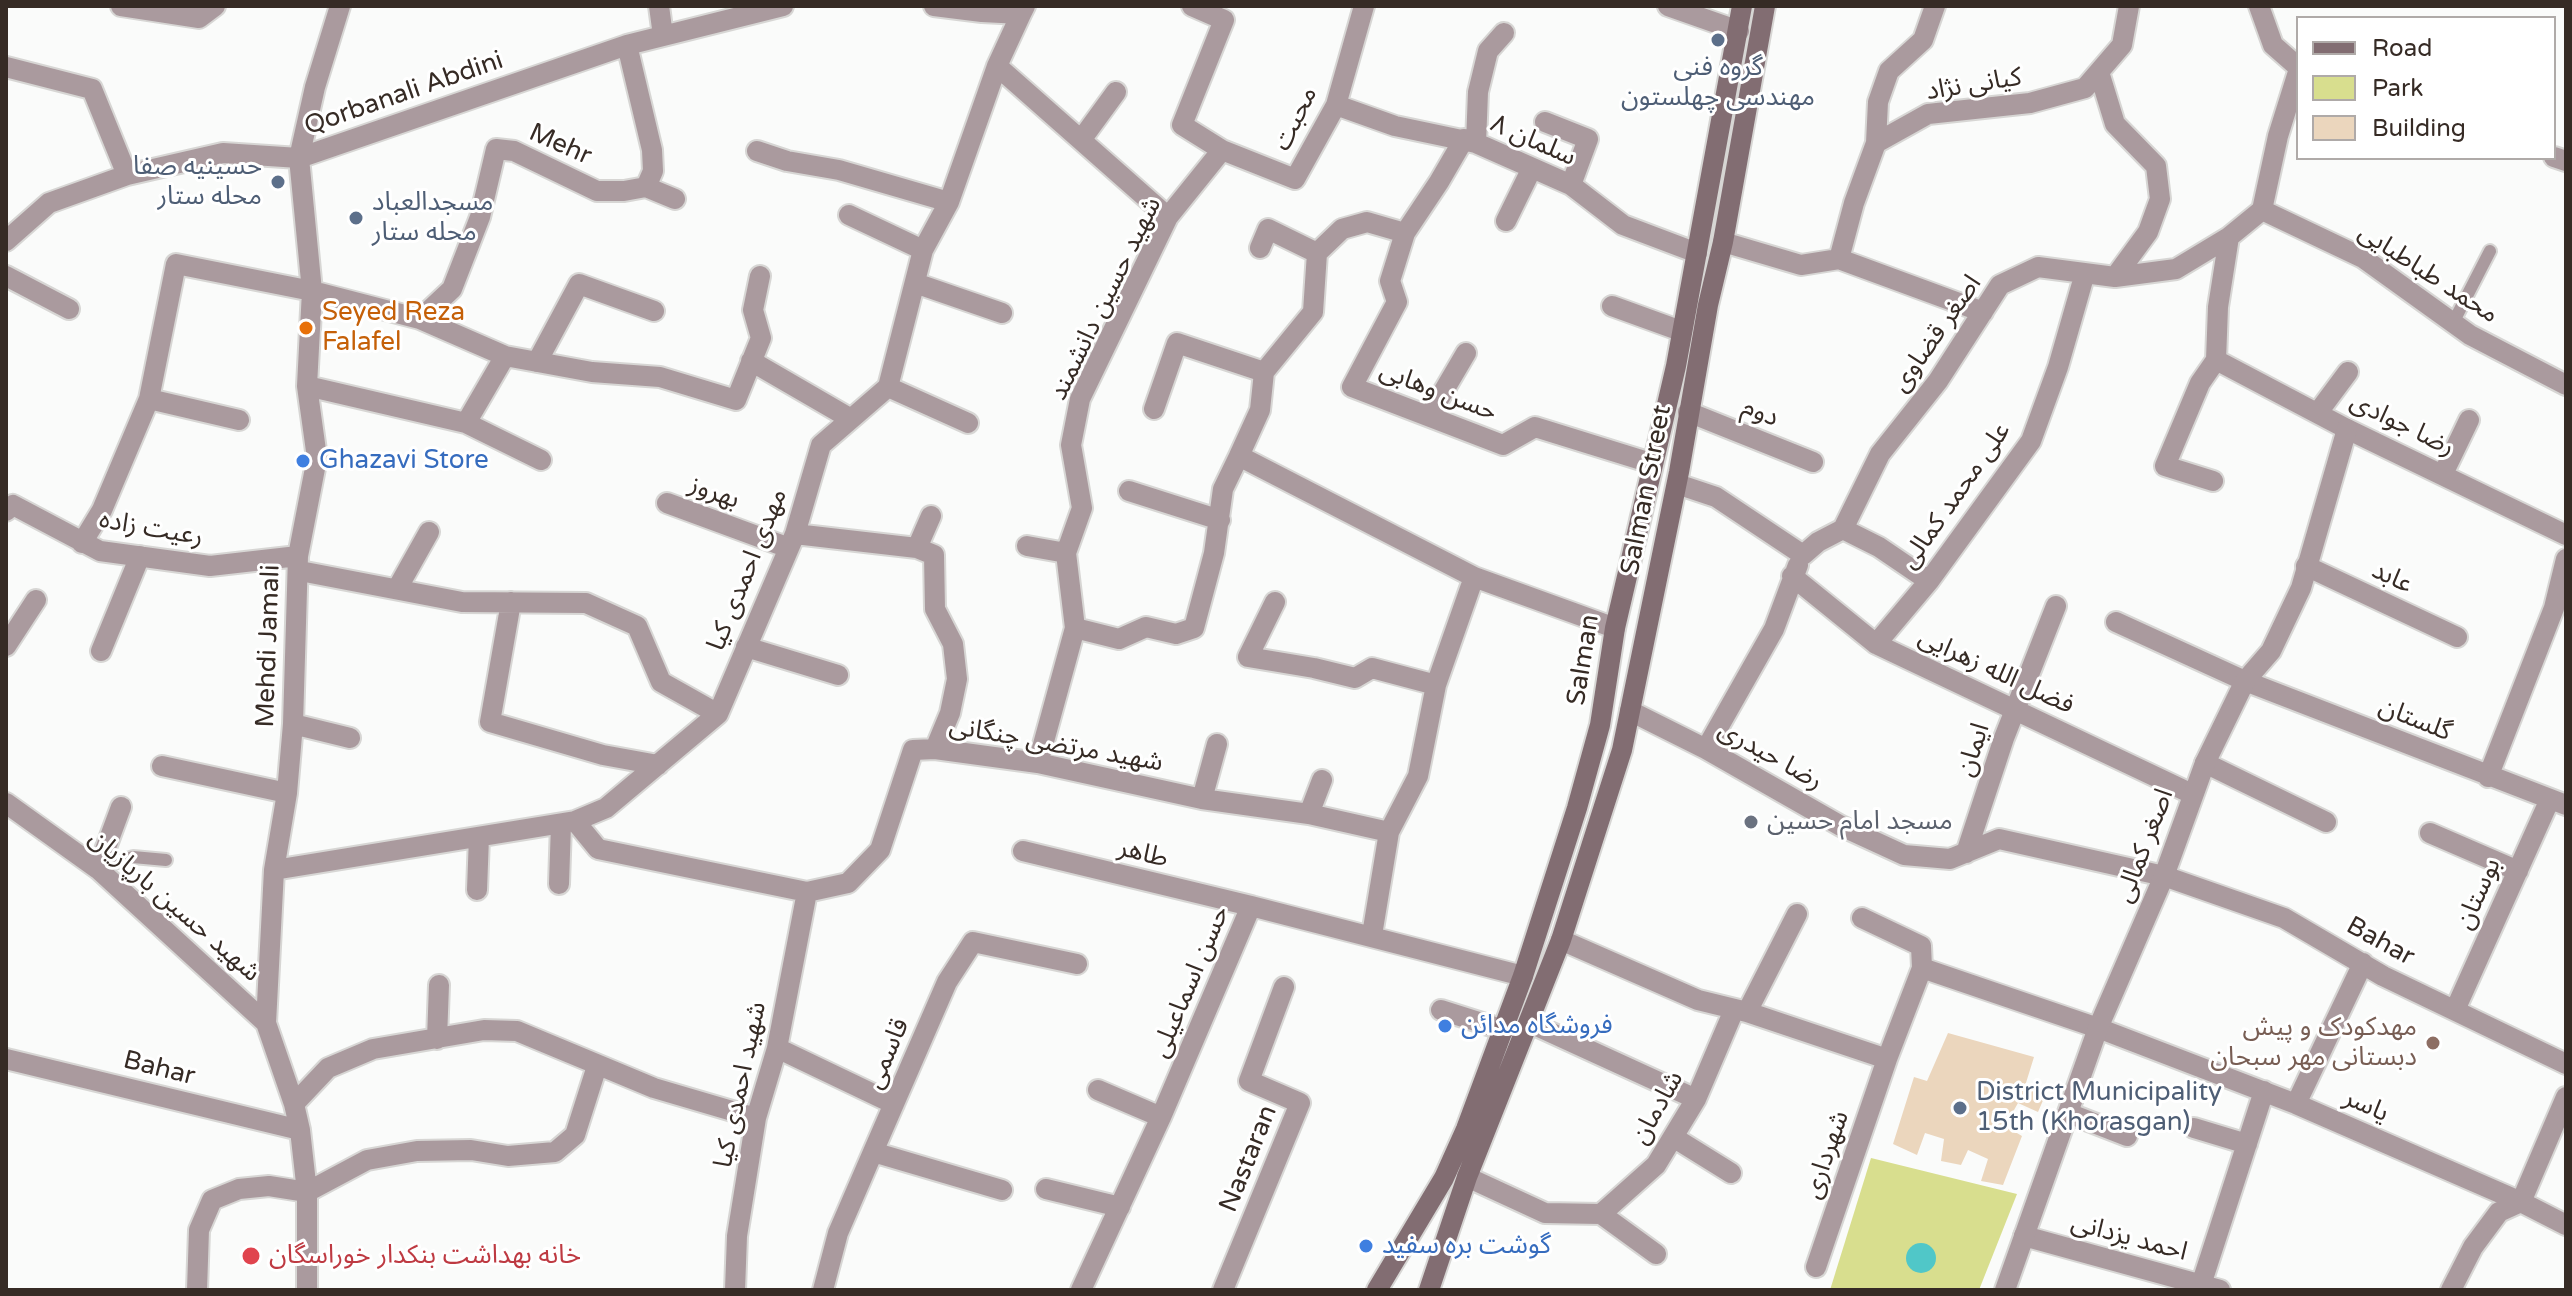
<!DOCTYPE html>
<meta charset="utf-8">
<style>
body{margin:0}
#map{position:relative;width:2572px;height:1296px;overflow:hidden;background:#fafbfa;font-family:"Varela Round",sans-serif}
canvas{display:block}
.frame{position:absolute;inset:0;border:8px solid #362b25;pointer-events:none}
.legend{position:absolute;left:2296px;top:16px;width:260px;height:144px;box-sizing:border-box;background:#fff;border:2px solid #afaaa8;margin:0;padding:10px 14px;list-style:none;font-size:24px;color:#362b25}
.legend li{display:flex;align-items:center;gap:16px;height:40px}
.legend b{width:40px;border:2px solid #afaaa8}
</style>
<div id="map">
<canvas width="2572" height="1296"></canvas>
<div class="frame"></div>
<ul class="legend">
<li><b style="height:10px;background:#826d72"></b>Road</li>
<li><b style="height:22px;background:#d8de8e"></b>Park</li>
<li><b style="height:22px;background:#ebd6bd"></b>Building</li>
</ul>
</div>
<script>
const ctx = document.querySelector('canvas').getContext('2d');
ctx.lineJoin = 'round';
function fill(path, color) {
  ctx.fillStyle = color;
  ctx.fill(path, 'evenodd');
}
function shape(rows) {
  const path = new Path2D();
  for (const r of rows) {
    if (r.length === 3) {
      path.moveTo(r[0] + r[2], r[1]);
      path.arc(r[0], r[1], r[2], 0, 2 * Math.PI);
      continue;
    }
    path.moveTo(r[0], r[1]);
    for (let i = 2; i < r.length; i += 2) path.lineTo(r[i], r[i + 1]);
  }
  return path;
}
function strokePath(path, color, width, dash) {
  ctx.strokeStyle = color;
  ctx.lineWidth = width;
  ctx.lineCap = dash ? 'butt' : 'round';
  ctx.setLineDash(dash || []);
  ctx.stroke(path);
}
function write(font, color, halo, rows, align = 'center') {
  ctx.font = font + ' "Varela Round","Noto Sans Arabic",sans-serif';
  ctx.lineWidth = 6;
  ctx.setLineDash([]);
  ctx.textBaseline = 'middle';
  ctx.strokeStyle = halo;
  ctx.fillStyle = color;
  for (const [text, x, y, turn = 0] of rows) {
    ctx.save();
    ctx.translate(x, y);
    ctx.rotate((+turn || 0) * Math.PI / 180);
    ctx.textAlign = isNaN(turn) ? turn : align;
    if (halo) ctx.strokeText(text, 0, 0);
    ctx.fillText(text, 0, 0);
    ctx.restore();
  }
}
const green = shape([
 [1871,1158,2017,1194,1979,1290,1830,1290]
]);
const water = shape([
 [1921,1258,15]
]);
const building = shape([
 [1948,1033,2034,1057,2025,1086,2047,1091,2038,1112,2018,1103,2005,1126,2022,1136,2003,1185,1981,1181,1988,1159,1968,1150,1961,1165,1941,1161,1944,1139,1925,1133,1917,1155,1893,1144,1914,1077,1927,1081]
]);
const service = shape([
 [2453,323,2490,251],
 [99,868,133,857,166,860]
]);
const minor = shape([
 [121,6,199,18,215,6],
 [659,6,663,36],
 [934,6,982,12,1021,14,1025,6],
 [1192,6,1224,20,1182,125,1222,150,1295,179,1336,105,1364,6],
 [1668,6,1739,31],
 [2259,6,2273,45,2298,67],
 [997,66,1168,217],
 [6,67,92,89,127,175],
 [2099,72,2115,124,2156,166,2160,199,2148,232,2115,277],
 [1336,105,1395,126,1476,143,1571,185,1623,225,1697,253],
 [1545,122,1588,139,1571,185],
 [1464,139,1439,182,1405,233,1390,281,1397,302,1352,387,1503,445,1535,427,1651,463],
 [1081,140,1116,92],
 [1476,143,1478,92,1488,51,1504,33],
 [1876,143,1878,102,1889,71,1923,40,1935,6],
 [757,151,787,161,839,170,949,202],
 [2554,157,2566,161],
 [646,187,675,199],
 [2262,210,2363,258,2470,335,2566,385],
 [849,215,923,250],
 [1506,221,1532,168],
 [6,241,49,203,127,175,223,153,299,158,627,45,783,6],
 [1723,242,1801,265,1839,259,1854,203,1876,143,1928,114,2030,103,2085,88,2122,45,2129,6],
 [1260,248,1268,229,1317,253],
 [1839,259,1983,312],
 [6,276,69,309],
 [915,283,1002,313],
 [1612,306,1681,331],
 [420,319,452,289,480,217,496,149,514,151,597,191,624,191,646,187,653,171,652,150,627,45],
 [2216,360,2347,429,2566,535],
 [751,361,851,419],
 [537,362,579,284,654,311],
 [307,386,466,423,541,460],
 [888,387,968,423],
 [149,399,239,420],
 [1154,409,1177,343,1264,372],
 [2319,411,2348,372],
 [1688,412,1813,462],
 [1429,416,1466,353],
 [466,423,505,356],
 [2443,474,2469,420],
 [2213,481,2165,466,2200,383,2216,360,2218,307,2229,237],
 [1677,484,1716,497,1803,555,1818,542,1843,529,1880,454,1938,381,2000,285,2038,267,2115,277,2176,269,2229,237,2262,210,2278,136,2298,72],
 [1129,491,1220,520],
 [667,503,789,548],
 [6,511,13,505,100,551,210,566,298,556],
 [1843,529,1879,547,1929,581],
 [795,534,917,548,934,555,935,609,953,644,957,679,950,713,935,749],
 [82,543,102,510,149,399,176,264,312,291,420,319,505,356,592,372,660,377,736,400,761,338,753,310,760,276],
 [1027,546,1066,553],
 [917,548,931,516],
 [2306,566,2457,637],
 [300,571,462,602,586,603,637,626,661,682,718,714],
 [1792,576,1876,644,2192,794],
 [1474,577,1615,628],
 [397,589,429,532],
 [511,602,490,722,603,755,658,765],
 [1275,602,1248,657,1314,668,1355,678,1372,668,1436,685],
 [2116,622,2245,681,2566,805],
 [1075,628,1119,639,1146,627,1176,634,1194,628,1214,553,1223,489,1239,456],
 [1876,644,1929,581,2031,441,2058,367,2085,273],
 [6,646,36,600],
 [746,647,838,675],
 [101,651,140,556],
 [1630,711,1706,749,1841,826,1904,855,1950,859,1999,839,2164,876,2284,918,2383,976,2566,1064],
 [293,724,350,738],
 [1706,749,1774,629,1798,565],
 [1038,763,1075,628,1066,553,1082,508,1071,445,1080,399,1168,217,1222,150],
 [2205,763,2326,822],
 [162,766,287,793],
 [2488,777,2554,608,2566,559],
 [1202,799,1217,744],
 [6,803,98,869,266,1023],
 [1309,814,1322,780],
 [575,821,598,849,807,892,848,883,880,850,913,750,935,749,1038,763,1202,799,1309,814,1389,832],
 [2430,833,2518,871],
 [1023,851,1251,906],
 [1966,853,2004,738,2056,606],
 [98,869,121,807],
 [274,870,575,821,606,808,718,714,795,534,821,445,888,387,923,250,949,202,997,66,1021,14],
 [559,884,561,824],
 [477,890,479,837],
 [1862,918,1921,946,1922,968],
 [1372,935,1389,832,1418,776,1436,685,1474,577,1239,456,1260,410,1264,372,1313,312,1317,253,1342,229,1367,222,1405,233],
 [1561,940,1698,1000,1747,1012,1887,1059,1922,968,2098,1028,2296,1104,2521,1202,2566,1225],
 [1441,1010,1504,1030],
 [2455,1010,2550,799],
 [1747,1012,1797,914],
 [1530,1023,1696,1099],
 [437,1039,439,985],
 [777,1048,894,1104],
 [6,1059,300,1130],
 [1098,1090,1161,1117],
 [294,1104,328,1068,373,1049,484,1030,517,1031,654,1088,756,1118],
 [2296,1104,2363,963],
 [2068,1113,2127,1136],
 [2194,1128,2247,1144],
 [1673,1137,1731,1173],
 [873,1152,1002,1190],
 [1467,1177,1545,1213,1601,1214,1656,1165,1696,1099,1734,1010],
 [1046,1189,1120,1207],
 [1601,1214,1656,1254],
 [2024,1236,2220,1290],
 [1816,1267,1887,1059],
 [2201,1285,2264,1091],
 [197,1290,199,1230,212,1200,239,1189,269,1186,307,1192,367,1160,417,1151,471,1150,508,1156,555,1152,575,1135,597,1066],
 [307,1290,307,1192,300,1130,294,1104,266,1023,274,870,287,793,293,724,298,556,317,458,307,386,312,291,299,158,315,87,340,6],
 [735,1290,737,1236,756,1118,777,1048,807,892],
 [823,1290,838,1233,873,1152,947,982,973,942,1077,964],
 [1081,1290,1161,1117,1251,906,1523,976],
 [1223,1290,1300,1103,1249,1081,1284,987],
 [2451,1290,2473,1247,2499,1212,2521,1202,2566,1097]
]);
const tertiary = shape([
 [2005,1290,2098,1028,2164,876,2205,763,2245,681,2271,651,2301,588,2347,429]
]);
const secondary = shape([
 [1377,1290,1444,1178,1466,1129,1523,976,1577,808,1600,725,1615,628,1676,366,1742,6],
 [1429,1290,1467,1177,1561,940,1622,750,1679,472,1708,305,1723,242,1765,6]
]);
const markers = [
 [1718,40,8,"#5c6f8a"],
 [278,182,8,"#5c6f8a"],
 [356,218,8,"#5c6f8a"],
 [306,328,8,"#e8710a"],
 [303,461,8,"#3f7fe0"],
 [1751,822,8,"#6b7280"],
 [1445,1026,8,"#3f7fe0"],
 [2433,1043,8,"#8d6e63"],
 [1960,1108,8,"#5c6f8a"],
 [1366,1246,8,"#3f7fe0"],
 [251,1256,10,"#e0444e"]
];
const serviceNames = [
 ["گروه فنی",1718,68,"center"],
 ["مهندسی چهلستون",1718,98,"center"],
 ["حسینیه صفا",262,167,"right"],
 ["محله ستار",262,197,"right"],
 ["مسجدالعباد",372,203],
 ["محله ستار",372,233],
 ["District Municipality",1976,1093],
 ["15th (Khorasgan)",1976,1123]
];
const streetNames = [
 ["کیانی نژاد",1974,85,-9],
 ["Qorbanali Abdini",404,94,-19],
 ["محبت",1296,119,-64],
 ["سلمان ۸",1533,141,24],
 ["Mehr",560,145,24],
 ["محمد طباطبایی",2428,274,33],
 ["شهید حسین دانشمند",1106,299,-64],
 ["اصغر قضاوی",1937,334,-55],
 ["حسن وهابی",1438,392,21],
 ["دوم",1760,413,22],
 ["رضا جوادی",2402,425,26],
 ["Salman Street",1647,490,-79],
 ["بهروز",714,493,20],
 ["علی محمد کمالی",1956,496,-55],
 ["رعیت زاده",151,529,10],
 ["مهدی احمدی کیا",748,570,-68],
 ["عابد",2392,578,25],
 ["Mehdi Jamali",269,646,-88],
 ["Salman",1584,660,-81],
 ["فضل الله زهرایی",1996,672,25],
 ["گلستان",2415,720,22],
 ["شهید مرتضی چنگانی",1056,745,10],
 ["ایمان",1974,750,-72],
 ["رضا حیدری",1770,756,29],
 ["اصغر کمالی",2145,846,-69],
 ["طاهر",1143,854,14],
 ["بوستان",2479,894,-66],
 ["شهید حسین بارپازیان",174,906,41],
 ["Bahar",2380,942,29],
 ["حسن اسماعیلی",1191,982,-67],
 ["قاسمی",888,1054,-67],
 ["Bahar",159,1069,14],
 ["شهید احمدی کیا",741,1085,-78],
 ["یاسر",2366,1106,24],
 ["شادمان",1658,1108,-61],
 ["شهرداری",1827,1155,-71],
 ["Nastaran",1249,1159,-68],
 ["احمد یزدانی",2129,1238,15]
];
const foodNames = [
 ["Seyed Reza",322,313],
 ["Falafel",322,343]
];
const shopNames = [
 ["Ghazavi Store",319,461],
 ["فروشگاه مدائن",1461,1026],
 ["گوشت بره سفید",1382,1246]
];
const worshipNames = [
 ["مسجد امام حسین",1767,822]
];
const educationNames = [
 ["مهدکودک و پیش",2417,1028],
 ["دبستانی مهر سبحان",2417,1058]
];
const healthNames = [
 ["خانه بهداشت بنکدار خوراسگان",269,1256]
];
fill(green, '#d8de8e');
fill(water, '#50c7c8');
fill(building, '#ebd6bd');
strokePath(service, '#d7d6d4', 16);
strokePath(minor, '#d7d6d4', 24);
strokePath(tertiary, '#d7d6d4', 24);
strokePath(secondary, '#d7d6d4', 24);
strokePath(service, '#aa9a9e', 12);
strokePath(minor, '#aa9a9e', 20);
strokePath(tertiary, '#aa9a9e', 20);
strokePath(secondary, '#826d72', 20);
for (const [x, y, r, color] of markers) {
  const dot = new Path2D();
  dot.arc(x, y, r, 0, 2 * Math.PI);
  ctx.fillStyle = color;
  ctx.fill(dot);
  strokePath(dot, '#fff', 3);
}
write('26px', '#4e5e75', '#fff', serviceNames, 'left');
write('26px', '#362b25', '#fff', streetNames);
write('26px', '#c56008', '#fff', foodNames, 'left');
write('26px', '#366cbe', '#fff', shopNames, 'left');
write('26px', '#5b616d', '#fff', worshipNames, 'left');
write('26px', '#785e54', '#fff', educationNames, 'right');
write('26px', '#be3a42', '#fff', healthNames, 'left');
</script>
